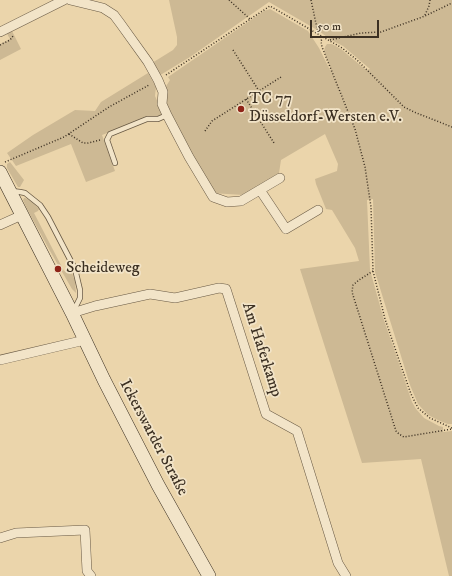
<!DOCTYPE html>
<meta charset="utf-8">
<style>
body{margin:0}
#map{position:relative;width:452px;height:576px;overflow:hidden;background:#ebd5ab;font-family:"IM FELL DW Pica",serif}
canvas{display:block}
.scale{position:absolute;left:310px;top:20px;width:69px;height:18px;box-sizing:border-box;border:2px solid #3c3022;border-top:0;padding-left:5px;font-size:12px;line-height:14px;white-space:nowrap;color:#3c3022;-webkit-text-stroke:3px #f2e4c8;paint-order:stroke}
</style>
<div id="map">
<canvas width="452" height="576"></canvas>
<div class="scale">50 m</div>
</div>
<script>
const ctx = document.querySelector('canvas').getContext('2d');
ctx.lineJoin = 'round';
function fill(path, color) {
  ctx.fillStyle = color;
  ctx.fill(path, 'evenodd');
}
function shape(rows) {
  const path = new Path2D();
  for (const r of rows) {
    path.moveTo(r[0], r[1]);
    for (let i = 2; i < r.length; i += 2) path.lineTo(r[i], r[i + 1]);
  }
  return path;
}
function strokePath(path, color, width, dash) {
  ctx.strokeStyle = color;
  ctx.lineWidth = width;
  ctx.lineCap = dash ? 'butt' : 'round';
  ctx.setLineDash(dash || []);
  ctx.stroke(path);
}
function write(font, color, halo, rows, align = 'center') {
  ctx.font = font + ' "IM FELL DW Pica",serif';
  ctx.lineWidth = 3.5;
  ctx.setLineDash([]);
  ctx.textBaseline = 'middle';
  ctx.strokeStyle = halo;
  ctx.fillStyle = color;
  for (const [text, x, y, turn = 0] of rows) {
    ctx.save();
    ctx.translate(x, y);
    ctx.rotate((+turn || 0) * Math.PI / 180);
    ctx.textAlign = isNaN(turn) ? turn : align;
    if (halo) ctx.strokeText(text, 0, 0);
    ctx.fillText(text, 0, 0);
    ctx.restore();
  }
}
const green = shape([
 [169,0,452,0,452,424,448,424,440,421,428,415,418,404,410,385,375,272,373,199,367,200,370,270,384,320,412,402,416,409,424,418,439,426,443,427,443,432,452,431,452,576,449,576,421,459,362,463,300,269,359,261,355,248,332,210,326,209,316,184,315,179,337,171,338,164,325,134,281,160,279,173,243,195,211,193,163,103,163,91,170,80,168,77,264,11,270,9,308,31,319,48,330,70,331,69,324,52,325,47,327,44,332,44,341,49,366,70,370,69,343,46,331,40,319,31,269,2,190,57,162,74,159,75,152,63,173,50,177,45,177,37],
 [11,29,21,49,0,60,0,44,10,39,6,32],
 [148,73,156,87,155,96,163,114,156,118,144,119,102,135,115,171,86,182,71,144,16,166,7,153,33,135,75,110,95,111,101,102],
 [10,162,24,180,20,187,18,187,7,168,7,164],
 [24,198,25,198,32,201,39,209,38,211,34,213,64,271,72,273,75,281,76,293,72,289,50,251,27,209,23,200]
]);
const path = shape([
 [229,0,250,19],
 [311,0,318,33],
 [425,15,429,6,430,0],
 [323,37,321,41,322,47,355,129,365,167,371,207,373,271,385,319,399,360,411,394,418,408,430,418,452,428],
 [330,40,361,33,381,32,425,16,452,3],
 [0,45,10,40,13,36],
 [233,50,259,91],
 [166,75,270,6,342,48,357,60,404,107,414,112,452,127],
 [246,99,274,143],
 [205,131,212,121,281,77],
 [69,134,83,143,88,143,100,140],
 [5,162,64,137,109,107,149,85],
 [373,271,359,280,353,285,352,292,396,431,399,434,404,437,452,429]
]);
const lane = shape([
 [115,163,107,140,110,134,147,119,158,119,167,115],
 [12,191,20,192,25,193,40,205,48,217,75,269,80,290,80,298,73,312]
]);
const street = shape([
 [70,0,103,8,114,15,120,23,148,62,158,80,163,92,162,104,167,115,189,157,213,197,227,202,241,201,280,178],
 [0,32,64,0],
 [260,190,286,229,318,210],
 [0,225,22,215],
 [72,313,95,306,150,294,175,298,219,288,226,289,266,414,297,431,338,563,346,576],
 [0,360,85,340],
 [0,538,16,533,85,530,87,571,91,576]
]);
const secondary = shape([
 [0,172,72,313,104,380,158,485,209,576]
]);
const markers = [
 [241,109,4,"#8f2418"],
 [58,269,4,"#8f2418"]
];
const poiNames = [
 ["TC 77",249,100],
 ["Düsseldorf-Wersten e.V.",249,118],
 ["Scheideweg",66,269]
];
const streetNames = [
 ["Am Haferkamp",261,350,72],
 ["Ickerswarder Straße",153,438,62]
];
fill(green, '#cdb994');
strokePath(lane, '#685944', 6);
strokePath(street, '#685944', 10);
strokePath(secondary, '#3c3022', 14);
strokePath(path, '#3c3022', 1.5, [1, 2]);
strokePath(lane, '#f2e4c8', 4.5);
strokePath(street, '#f2e4c8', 9);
strokePath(secondary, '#f2e4c8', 13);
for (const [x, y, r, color] of markers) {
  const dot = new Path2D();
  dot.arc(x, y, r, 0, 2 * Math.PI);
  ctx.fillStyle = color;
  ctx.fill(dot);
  strokePath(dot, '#f2e4c8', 1.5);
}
write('16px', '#3c3022', '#f2e4c8', poiNames, 'left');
write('16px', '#3c3022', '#f2e4c8', streetNames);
</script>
